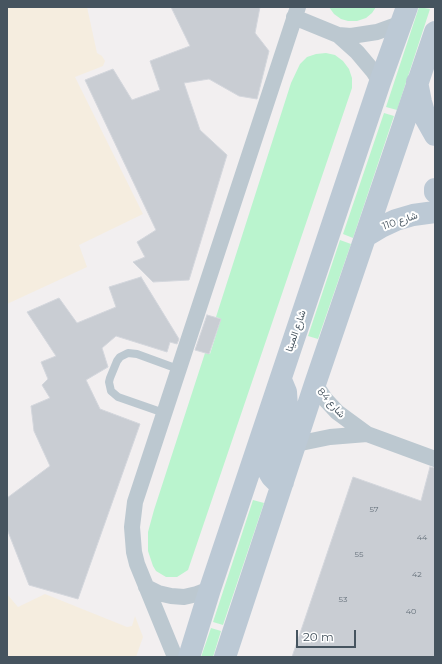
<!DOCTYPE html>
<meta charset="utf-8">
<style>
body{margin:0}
#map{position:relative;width:442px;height:664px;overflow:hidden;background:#f2eff0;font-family:Montserrat,sans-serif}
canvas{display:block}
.frame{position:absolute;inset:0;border:8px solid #46545f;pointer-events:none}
.scale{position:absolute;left:296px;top:630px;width:60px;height:18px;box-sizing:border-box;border:2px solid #46545f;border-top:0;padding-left:5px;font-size:12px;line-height:14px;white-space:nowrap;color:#46545f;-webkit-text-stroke:3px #fff;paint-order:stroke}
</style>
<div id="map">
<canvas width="442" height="664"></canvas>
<div class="frame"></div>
<div class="scale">20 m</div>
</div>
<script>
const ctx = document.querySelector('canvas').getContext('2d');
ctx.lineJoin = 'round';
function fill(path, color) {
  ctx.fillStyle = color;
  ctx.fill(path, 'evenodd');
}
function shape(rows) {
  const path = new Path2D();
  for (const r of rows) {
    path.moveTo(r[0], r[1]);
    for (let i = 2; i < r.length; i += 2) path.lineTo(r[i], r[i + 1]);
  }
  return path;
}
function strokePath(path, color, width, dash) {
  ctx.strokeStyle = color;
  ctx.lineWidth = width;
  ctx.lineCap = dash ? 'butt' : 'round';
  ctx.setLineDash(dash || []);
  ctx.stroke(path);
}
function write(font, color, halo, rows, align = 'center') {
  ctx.font = font + ' Montserrat,Vazirmatn,sans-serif';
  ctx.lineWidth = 4;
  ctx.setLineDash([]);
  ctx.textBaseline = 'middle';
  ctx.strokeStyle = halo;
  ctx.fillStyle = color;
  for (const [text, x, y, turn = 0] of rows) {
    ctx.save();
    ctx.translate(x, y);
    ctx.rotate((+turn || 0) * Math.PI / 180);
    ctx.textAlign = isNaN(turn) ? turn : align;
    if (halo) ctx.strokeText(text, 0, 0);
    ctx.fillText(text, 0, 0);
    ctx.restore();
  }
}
const green = shape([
 [329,7,376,7,372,13,366,18,357,21,348,21,341,19,334,14],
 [419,7,430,9,397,110,386,107],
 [326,53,335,55,343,61,349,69,352,78,352,88,188,570,177,577,166,577,156,571,153,566,148,551,148,532,154,510,205,353,210,354,221,319,216,317,291,83,300,64,307,57,316,54],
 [384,113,394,116,353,238,343,234],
 [340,240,351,244,318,339,308,336],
 [253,500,264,503,223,625,213,622],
 [211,628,221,631,213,657,201,657]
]);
const sand = shape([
 [7,7,87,7,97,53,102,56,105,61,103,66,75,77,143,214,79,245,87,267,7,304],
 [7,594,18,607,45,594,127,627,132,626,135,616,143,637,136,657,7,657]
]);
const building = shape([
 [171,7,260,7,255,33,269,51,257,99,239,96,209,79,184,83,200,130,227,155,189,280,153,282,133,262,145,257,137,242,156,230,85,80,113,69,132,100,160,90,150,61,190,46,171,7],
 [141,277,179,339,177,344,170,342,167,352,116,336,102,348,108,367,86,380,100,409,140,424,78,599,29,585,7,529,7,498,50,466,34,431,31,406,50,398,42,385,48,379,41,362,56,356,27,312,59,298,77,323,116,307,109,287,141,277],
 [207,315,221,319,209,354,195,350,207,315],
 [430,467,435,468,435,657,292,657,353,477,421,501,430,467]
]);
const lane = shape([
 [164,413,118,397,111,391,109,382,110,378,117,361,120,357,128,353,137,354,178,369]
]);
const street = shape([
 [294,17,338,35,357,52,373,71,380,82],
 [338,35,351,36,377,32,402,23],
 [315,384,325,399,337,412,367,434,435,459],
 [296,444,330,437,367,434],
 [146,587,158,593,171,596,184,597,197,594,210,589],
 [175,657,137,564,134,552,132,527,135,502,298,7]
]);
const secondary = shape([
 [417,82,421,102,426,119,435,135],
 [435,189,435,192],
 [366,236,381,227,396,220,413,215,435,212],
 [281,380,286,392,287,407,269,467,269,472,272,477,276,481,283,482],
 [189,657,210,589,266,422,380,82,407,7],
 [225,657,315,384,435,32]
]);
const numberNames = [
 ["57",374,510],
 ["44",422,538],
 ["55",359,555],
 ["42",417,575],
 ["53",343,600],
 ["40",411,612]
];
const streetNames = [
 ["شارع 110",400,221,-19],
 ["شارع المينا",296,331,-71],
 ["شارع 84",331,403,48]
];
fill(green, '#baf4ce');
fill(sand, '#f5eddf');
fill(building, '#c9cdd3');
strokePath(building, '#d3d6dc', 1);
strokePath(lane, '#bcc8d0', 8);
strokePath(street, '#bcc8d0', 16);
strokePath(secondary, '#bcc9d5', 22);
write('8px', '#67727c', null, numberNames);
write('10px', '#46545f', '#fff', streetNames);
</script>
